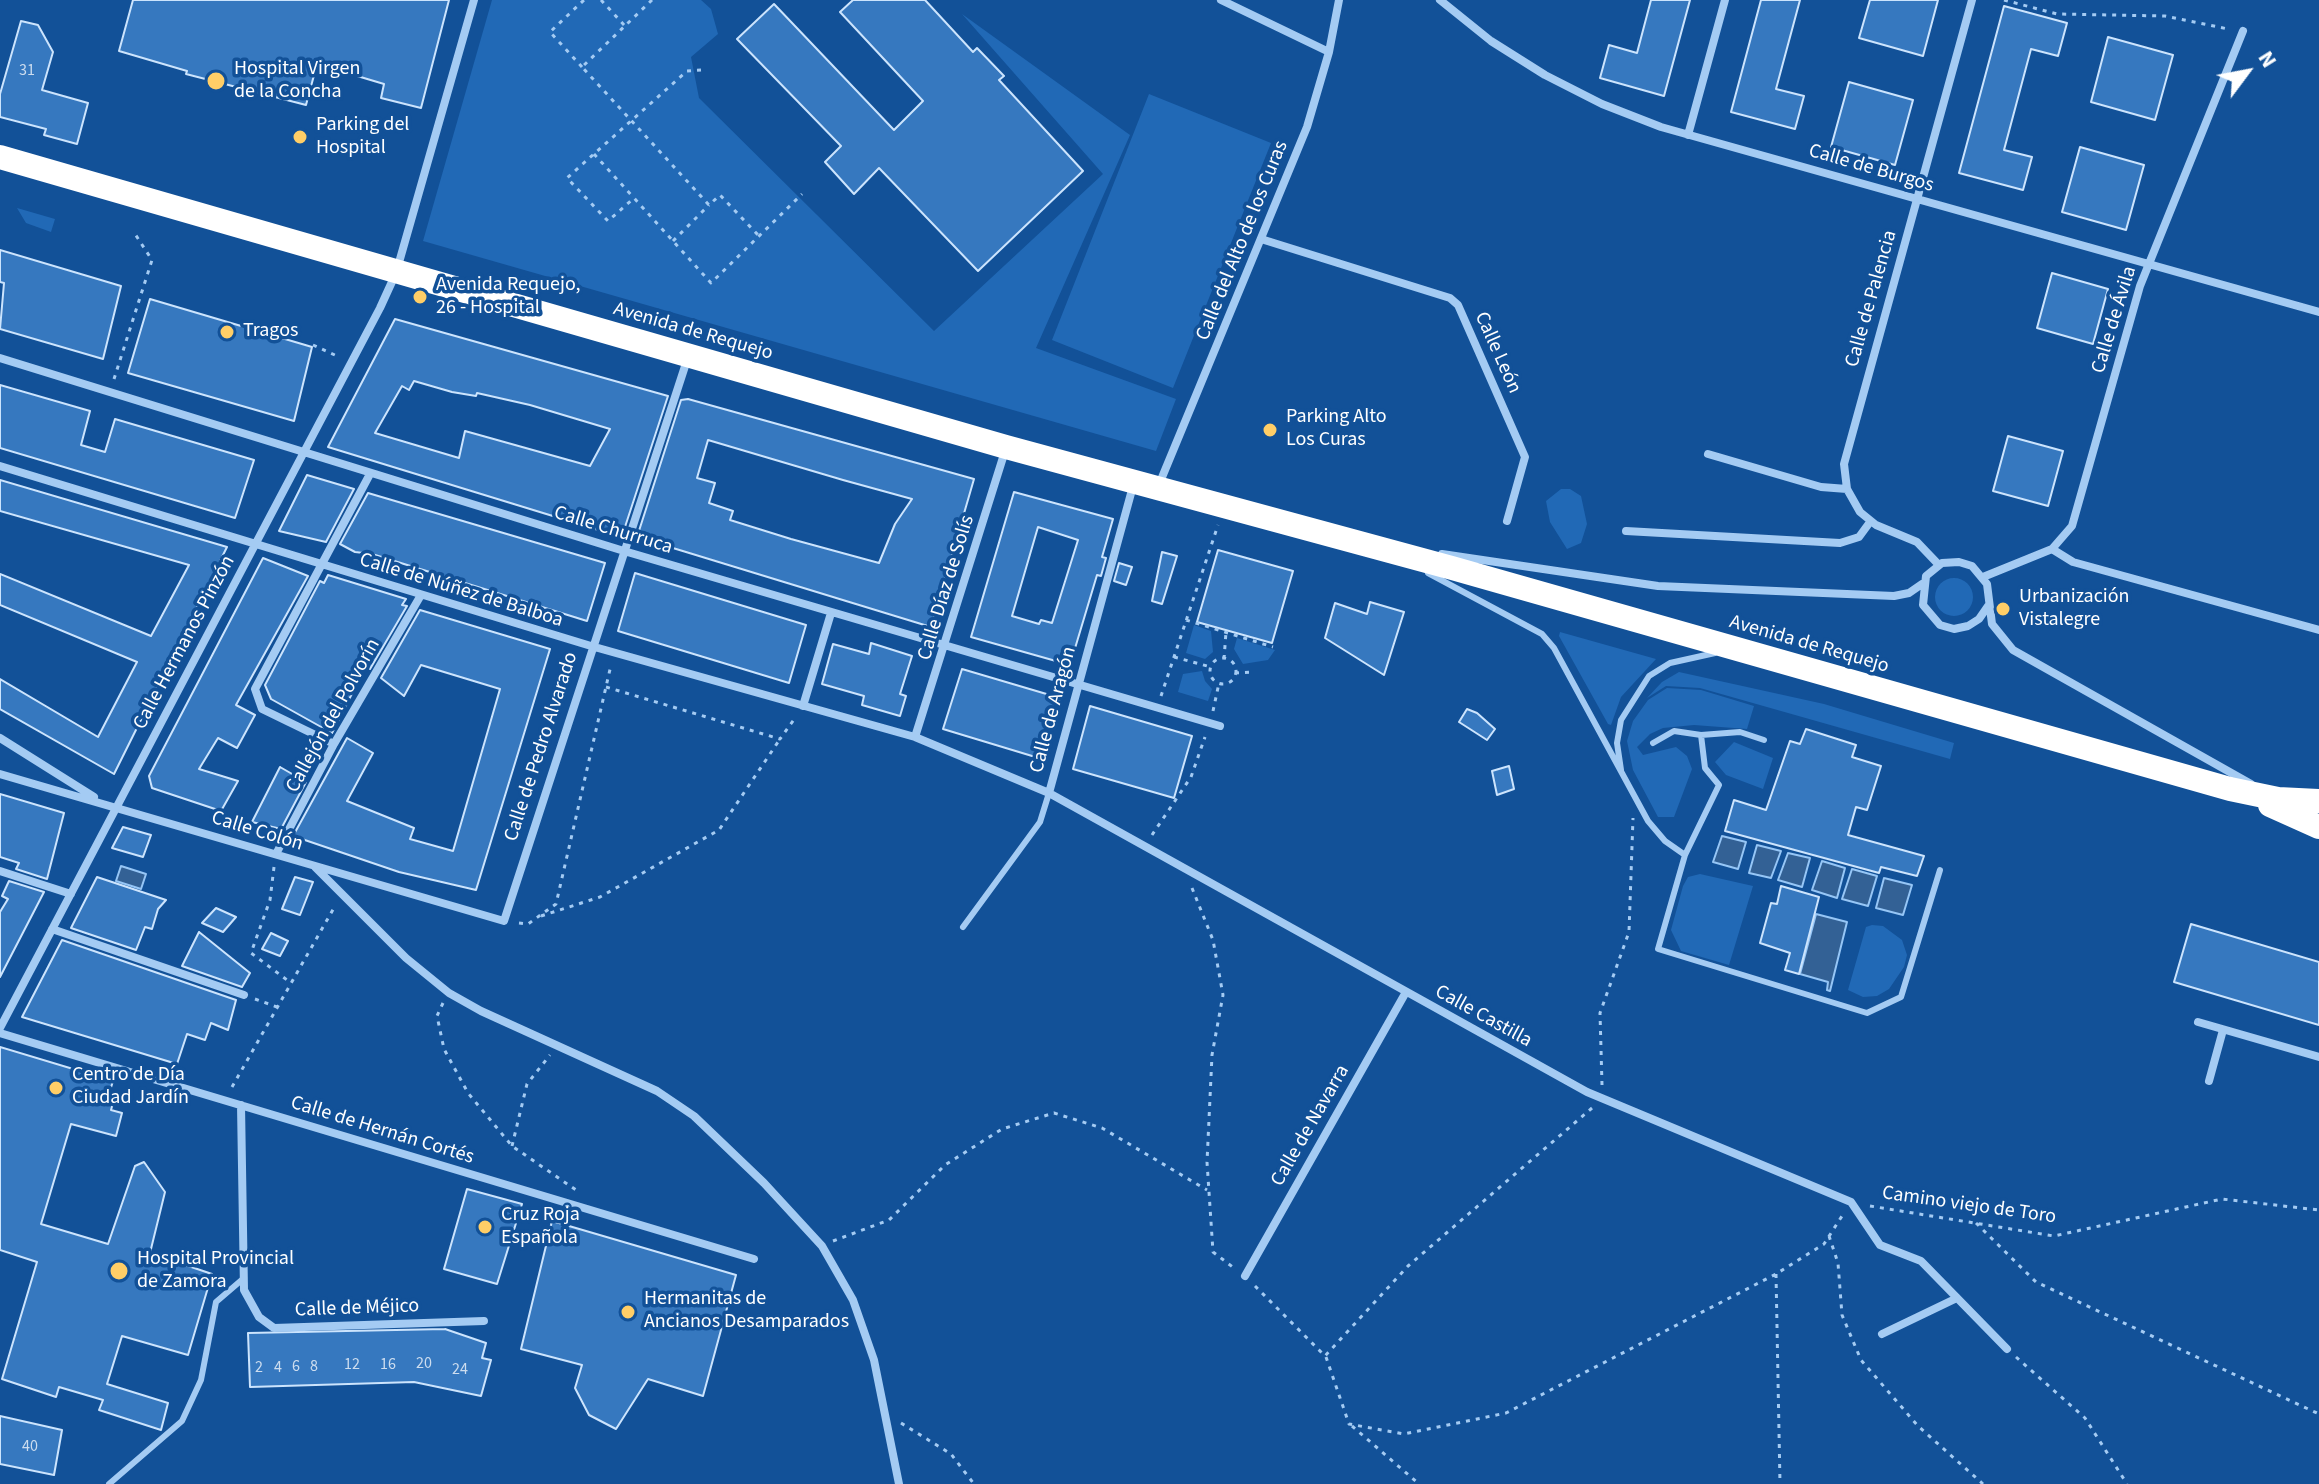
<!DOCTYPE html>
<meta charset="utf-8">
<style>
body{margin:0}
#map{position:relative;width:2319px;height:1484px;overflow:hidden;background:#125198;font-family:"Source Sans 3",sans-serif}
canvas{display:block}
.north{position:absolute;left:2207px;top:32px;width:80px;height:80px;-webkit-text-stroke:6px #125198;paint-order:stroke;rotate:58deg;font-size:22px;font-weight:700;line-height:32px;text-align:center;color:#fff}
.north::after{content:'';display:block;margin:auto;width:28px;height:36px;background:#fff;clip-path:polygon(50% 0,100% 100%,50% 72%,0 100%)}
</style>
<div id="map">
<canvas width="2319" height="1484"></canvas>
<div class="north">N</div>
</div>
<script>
const ctx = document.querySelector('canvas').getContext('2d');
ctx.lineJoin = 'round';
function fill(path, color) {
  ctx.fillStyle = color;
  ctx.fill(path, 'evenodd');
}
function shape(rows) {
  const path = new Path2D();
  for (const r of rows) {
    if (r.length === 3) {
      path.moveTo(r[0] + r[2], r[1]);
      path.arc(r[0], r[1], r[2], 0, 2 * Math.PI);
      continue;
    }
    path.moveTo(r[0], r[1]);
    for (let i = 2; i < r.length; i += 2) path.lineTo(r[i], r[i + 1]);
  }
  return path;
}
function strokePath(path, color, width, dash) {
  ctx.strokeStyle = color;
  ctx.lineWidth = width;
  ctx.lineCap = dash ? 'butt' : 'round';
  ctx.setLineDash(dash || []);
  ctx.stroke(path);
}
function write(font, color, halo, rows, align = 'center') {
  ctx.font = font + ' "Source Sans 3",sans-serif';
  ctx.lineWidth = 7;
  ctx.setLineDash([]);
  ctx.textBaseline = 'middle';
  ctx.strokeStyle = halo;
  ctx.fillStyle = color;
  for (const [text, x, y, turn = 0] of rows) {
    ctx.save();
    ctx.translate(x, y);
    ctx.rotate((+turn || 0) * Math.PI / 180);
    ctx.textAlign = isNaN(turn) ? turn : align;
    if (halo) ctx.strokeText(text, 0, 0);
    ctx.fillText(text, 0, 0);
    ctx.restore();
  }
}
const green = shape([
 [492,0,701,0,711,9,718,34,691,57,699,98,934,331,1103,174,962,14,1130,135,1036,348,1176,399,1156,451,423,241],
 [1149,94,1271,143,1173,388,1052,340],
 [17,208,55,219,51,232,26,223],
 [1561,489,1570,489,1581,496,1587,524,1581,543,1567,549,1550,522,1546,501],
 [1954,597,19],
 [1194,625,1211,631,1213,652,1205,659,1186,653],
 [1560,632,1656,659,1621,697,1611,725,1608,724,1559,636],
 [1237,638,1275,650,1268,660,1243,664,1234,649],
 [1202,671,1205,681,1212,689,1208,701,1178,692,1183,674],
 [1679,672,1824,704,1954,743,1950,759,1700,688,1666,686,1647,698,1662,682],
 [1667,688,1701,690,1754,706,1747,729,1694,725,1663,728,1650,734,1637,747,1643,755,1676,747,1687,756,1692,769,1674,817,1658,817,1633,770,1627,741,1633,721,1648,700],
 [1734,742,1773,758,1763,789,1726,775,1715,762],
 [1700,874,1753,886,1729,965,1681,951,1671,930,1683,886,1688,877],
 [1872,925,1883,926,1902,940,1907,955,1904,967,1889,989,1877,996,1863,997,1848,990,1866,927]
]);
const water = shape([
 [1722,836,1746,842,1738,869,1713,862,1722,836],
 [1757,845,1781,851,1771,878,1749,873,1757,845],
 [1788,853,1810,858,1802,887,1778,880,1788,853],
 [1822,861,1845,868,1837,898,1812,890,1822,861],
 [121,866,146,874,141,889,116,881,121,866],
 [1852,869,1877,876,1868,906,1842,899,1852,869],
 [1884,878,1912,885,1903,915,1876,908,1884,878],
 [1816,914,1847,922,1830,991,1827,990,1828,982,1800,974,1816,914]
]);
const building = shape([
 [133,0,449,0,421,108,381,98,384,84,317,64,306,105,186,74,187,71,119,51,133,0],
 [853,0,925,0,973,52,977,48,1004,76,999,80,1083,171,978,271,879,168,854,194,825,162,841,146,737,39,774,4,894,130,923,101,840,12,853,0],
 [1651,0,1690,0,1664,96,1600,78,1609,45,1637,53,1651,0],
 [1761,0,1800,0,1776,89,1804,96,1795,129,1731,112,1761,0],
 [1870,0,1938,0,1923,56,1859,38,1870,0],
 [2004,6,2067,23,2058,56,2031,49,2004,150,2032,157,2023,190,1959,173,2004,6],
 [21,21,38,25,53,52,42,90,88,103,77,144,44,135,46,129,0,117,0,94,21,21],
 [2108,37,2173,55,2155,120,2091,102,2108,37],
 [1849,82,1913,100,1895,165,1831,147,1849,82],
 [2080,147,2144,165,2126,230,2062,212,2080,147],
 [0,250,121,286,103,359,0,329,4,283,0,282,0,250],
 [2052,273,2108,289,2093,344,2037,328,2052,273],
 [150,299,312,347,294,421,128,373,150,299],
 [395,319,668,396,623,533,618,536,328,447,395,319],
 [414,381,452,392,476,396,477,393,530,405,610,429,590,466,465,431,459,458,375,433,402,386,409,390,414,381],
 [0,385,90,411,81,445,105,452,115,419,254,460,235,518,0,448,0,385],
 [688,399,974,479,931,627,637,537,681,400,688,399],
 [708,440,843,480,912,499,895,524,879,563,791,539,730,520,733,511,709,503,715,483,697,478,708,440],
 [2008,436,2063,451,2048,506,1993,491,2008,436],
 [307,475,354,489,326,542,279,531,307,475],
 [0,480,227,547,114,774,0,709,0,679,98,737,137,662,0,605,0,574,151,636,189,565,0,511,0,480],
 [1014,492,1113,519,1102,557,1106,558,1101,576,1097,575,1070,665,971,637,1014,492],
 [1038,527,1078,540,1052,623,1041,620,1039,624,1012,616,1038,527],
 [368,493,605,563,587,621,372,554,355,552,340,544,368,493],
 [1218,550,1293,571,1272,643,1197,622,1218,550],
 [1162,552,1177,556,1162,604,1152,601,1162,552],
 [263,558,308,576,236,705,255,715,237,748,218,738,199,769,238,781,221,811,152,788,149,776,263,558],
 [1119,563,1132,567,1126,585,1114,581,1119,563],
 [635,573,806,625,789,683,618,631,635,573],
 [328,575,406,599,402,605,407,606,370,669,366,666,332,733,271,699,265,685,320,581,324,583,328,575],
 [1370,602,1404,612,1384,675,1325,638,1335,603,1367,614,1370,602],
 [420,610,550,649,476,890,399,872,293,836,347,738,373,753,347,801,414,828,410,839,453,851,500,689,421,665,404,696,381,678,420,610],
 [871,643,912,656,900,694,906,696,900,716,862,705,864,696,822,684,833,644,869,654,871,643],
 [962,669,1060,698,1042,759,943,729,962,669],
 [1090,706,1192,736,1174,798,1073,769,1090,706],
 [1467,709,1477,713,1495,729,1487,740,1459,722,1467,709],
 [1806,729,1856,745,1852,757,1881,766,1867,810,1856,807,1848,835,1924,856,1917,876,1881,867,1879,873,1725,831,1734,800,1766,810,1790,741,1800,744,1806,729],
 [1509,766,1514,789,1497,795,1492,771,1509,766],
 [280,767,306,782,281,829,252,822,280,767],
 [0,794,64,813,47,879,16,869,19,863,0,857,0,794],
 [123,827,151,835,143,857,112,848,123,827],
 [97,877,166,900,158,909,152,929,145,927,136,950,71,928,97,877],
 [295,877,313,882,300,915,282,909,295,877],
 [9,881,44,892,0,977,0,912,8,899,2,896,9,881],
 [1781,886,1819,897,1799,974,1785,970,1790,953,1760,943,1771,903,1777,904,1781,886],
 [216,908,236,917,223,932,202,923,216,908],
 [2191,924,2319,962,2319,1025,2174,982,2191,924],
 [199,932,250,973,242,987,182,966,199,932],
 [271,933,288,941,280,956,262,949,271,933],
 [62,940,236,1000,228,1030,211,1023,205,1040,187,1034,177,1064,22,1017,62,940],
 [0,1047,113,1081,109,1094,115,1096,111,1110,122,1113,116,1136,71,1124,41,1224,108,1244,135,1166,144,1162,165,1192,150,1253,212,1274,188,1355,122,1336,107,1384,168,1403,161,1430,99,1410,103,1400,59,1387,56,1397,2,1379,37,1262,0,1250,0,1047],
 [467,1189,522,1204,497,1284,444,1269,467,1189],
 [552,1221,736,1275,703,1396,648,1379,616,1429,589,1415,575,1388,582,1365,521,1349,552,1221],
 [445,1329,486,1343,482,1358,491,1360,481,1396,414,1382,250,1387,248,1333,445,1329],
 [0,1416,62,1430,54,1475,0,1464,0,1416]
]);
const path = shape([
 [601,0,625,26],
 [652,0,582,67,709,205,720,195,759,236],
 [2004,0,2057,14,2165,16,2228,29],
 [582,67,550,32,584,0],
 [701,70,687,71,567,178,608,221,634,198,711,283,802,194],
 [594,154,634,198],
 [673,241,709,205],
 [313,345,337,356],
 [114,379,152,260,135,234],
 [1186,620,1273,647],
 [1174,657,1211,667],
 [1223,671,13],
 [1224,659,1226,632],
 [1235,673,1255,672],
 [606,687,780,739,795,718],
 [1161,696,1218,525],
 [1213,711,1219,683],
 [1152,835,1191,777,1205,737],
 [274,867,270,900,251,953,291,983],
 [1192,888,1213,940,1223,995,1212,1055,1207,1162,1213,1252,1234,1268],
 [541,916,600,897,719,830,780,739],
 [519,923,528,924,556,904,611,665],
 [255,999,277,1007],
 [443,1003,437,1016,444,1049,468,1093,512,1146,576,1190],
 [1602,1085,1600,1013,1629,932,1633,818],
 [232,1087,335,906],
 [512,1146,527,1084,550,1055],
 [1870,1206,2054,1236,2222,1199,2319,1210],
 [1976,1223,2036,1282,2319,1414],
 [1829,1236,1838,1263,1842,1315,1861,1360,1918,1426,1983,1484],
 [833,1241,889,1220,945,1165,1002,1129,1054,1113,1102,1128,1207,1190],
 [1776,1274,1780,1484],
 [1255,1286,1325,1356,1408,1266,1592,1108],
 [1326,1357,1349,1424,1404,1434,1506,1413,1776,1274,1824,1244,1842,1216],
 [2016,1357,2085,1418,2127,1484],
 [901,1423,951,1454,974,1484],
 [1352,1426,1419,1484]
]);
const lane = shape([
 [1428,573,1542,634,1554,648,1648,821,1665,841,1685,855,1658,949,1867,1013,1901,997,1940,870],
 [1653,743,1674,731,1701,735],
 [1621,770,1617,743,1621,720,1649,676,1670,663,1715,653],
 [1685,855,1719,785,1705,768,1701,735,1740,732,1764,740],
 [963,927,1040,822,1049,793],
 [109,1484,182,1421,201,1380,216,1302,244,1278]
]);
const street = shape([
 [1221,0,1329,52],
 [1440,0,1491,41,1545,75,1602,104,1661,127,2319,312],
 [1688,135,1725,0],
 [1261,239,1450,298,1458,305,1525,457,1507,521],
 [0,358,624,551,1220,726],
 [1708,454,1821,487,1847,489],
 [0,466,591,646,915,737,1049,793,1587,1092,1851,1202,1880,1245,1921,1261,2007,1349],
 [1158,487,1307,127,1329,52,1339,0],
 [1626,531,1840,543,1859,537,1870,522],
 [2052,549,2073,562,2319,630],
 [1442,554,1658,586,1894,596,1909,593,1922,584],
 [1938,564,1917,542,1876,525,1860,512,1847,489,1844,464,1972,0],
 [1983,577,2052,549,2072,526,2140,286,2243,31],
 [1988,606,1979,619,1968,626,1954,629,1940,625,1923,605,1926,576,1942,563,1959,562,1972,566,1987,584,1992,624,2013,650,2251,784],
 [803,706,831,613],
 [915,737,1005,451],
 [0,738,94,797],
 [334,744,262,709,255,689,370,474],
 [0,774,504,921,688,357],
 [1049,793,1133,486],
 [276,854,334,744,421,595],
 [315,867,406,958,449,993,481,1011,657,1091,694,1116,764,1183,822,1246,853,1300,874,1360,899,1484],
 [0,871,71,894],
 [52,929,244,995],
 [2198,1022,2319,1057],
 [0,1028,380,308,396,273,474,0],
 [0,1033,754,1259],
 [2209,1081,2223,1030],
 [241,1105,244,1290,259,1317,274,1328,484,1321],
 [1245,1276,1406,992],
 [1882,1334,1957,1298]
]);
const highway = shape([
 [0,157,1006,447,1452,568,2230,789,2278,799,2319,801],
 [2270,805,2319,827]
]);
const markers = [
 [216,81,10,"#ffce67"],
 [300,137,8,"#ffce67"],
 [420,297,8,"#ffce67"],
 [227,332,8,"#ffce67"],
 [1270,430,8,"#ffce67"],
 [2003,609,8,"#ffce67"],
 [56,1088,8,"#ffce67"],
 [485,1227,8,"#ffce67"],
 [119,1271,10,"#ffce67"],
 [628,1312,8,"#ffce67"]
];
const numberNames = [
 ["31",27,71],
 ["20",424,1364],
 ["12",352,1365],
 ["16",388,1365],
 ["6",296,1367],
 ["8",314,1367],
 ["2",259,1368],
 ["4",278,1368],
 ["24",460,1370],
 ["40",30,1447]
];
const poiNames = [
 ["Hospital Virgen",234,70],
 ["de la Concha",234,93],
 ["Parking del",316,126],
 ["Hospital",316,149],
 ["Avenida Requejo,",436,286],
 ["26 - Hospital",436,309],
 ["Tragos",243,332],
 ["Parking Alto",1286,418],
 ["Los Curas",1286,441],
 ["Urbanización",2019,598],
 ["Vistalegre",2019,621],
 ["Centro de Día",72,1076],
 ["Ciudad Jardín",72,1099],
 ["Cruz Roja",501,1216],
 ["Española",501,1239],
 ["Hospital Provincial",137,1260],
 ["de Zamora",137,1283],
 ["Hermanitas de",644,1300],
 ["Ancianos Desamparados",644,1323]
];
const streetNames = [
 ["Calle de Burgos",1871,169,16],
 ["Calle del Alto de los Curas",1243,241,-68],
 ["Calle de Palencia",1872,299,-74],
 ["Calle de Ávila",2115,320,-73],
 ["Avenida de Requejo",693,332,16],
 ["Calle León",1497,353,66],
 ["Calle Churruca",613,531,17],
 ["Calle Díaz de Solís",947,588,-73],
 ["Calle de Núñez de Balboa",461,591,17],
 ["Calle Hermanos Pinzón",185,643,-62],
 ["Avenida de Requejo",1809,645,16],
 ["Calle de Aragón",1054,710,-75],
 ["Callejón del Polvorín",334,716,-61],
 ["Calle de Pedro Alvarado",542,747,-72],
 ["Calle Colón",257,832,17],
 ["Calle Castilla",1483,1017,29],
 ["Calle de Navarra",1311,1126,-60],
 ["Calle de Hernán Cortés",382,1131,17],
 ["Camino viejo de Toro",1969,1206,8],
 ["Calle de Méjico",357,1309,-2]
];
fill(green, '#2169b6');
fill(water, '#336195');
strokePath(water, '#96c6f6', 2);
fill(building, '#3678bf');
strokePath(building, '#cce4fd', 2);
strokePath(path, '#a4cbf3', 3, [4, 6]);
strokePath(lane, '#a4cbf3', 6);
strokePath(street, '#a4cbf3', 8);
strokePath(highway, '#fff', 24);
for (const [x, y, r, color] of markers) {
  const dot = new Path2D();
  dot.arc(x, y, r, 0, 2 * Math.PI);
  ctx.fillStyle = color;
  ctx.fill(dot);
  strokePath(dot, '#125198', 3);
}
write('16px', '#cdddef', null, numberNames);
write('20px', '#fff', '#125198', poiNames, 'left');
write('20px', '#fff', '#125198', streetNames);
</script>
